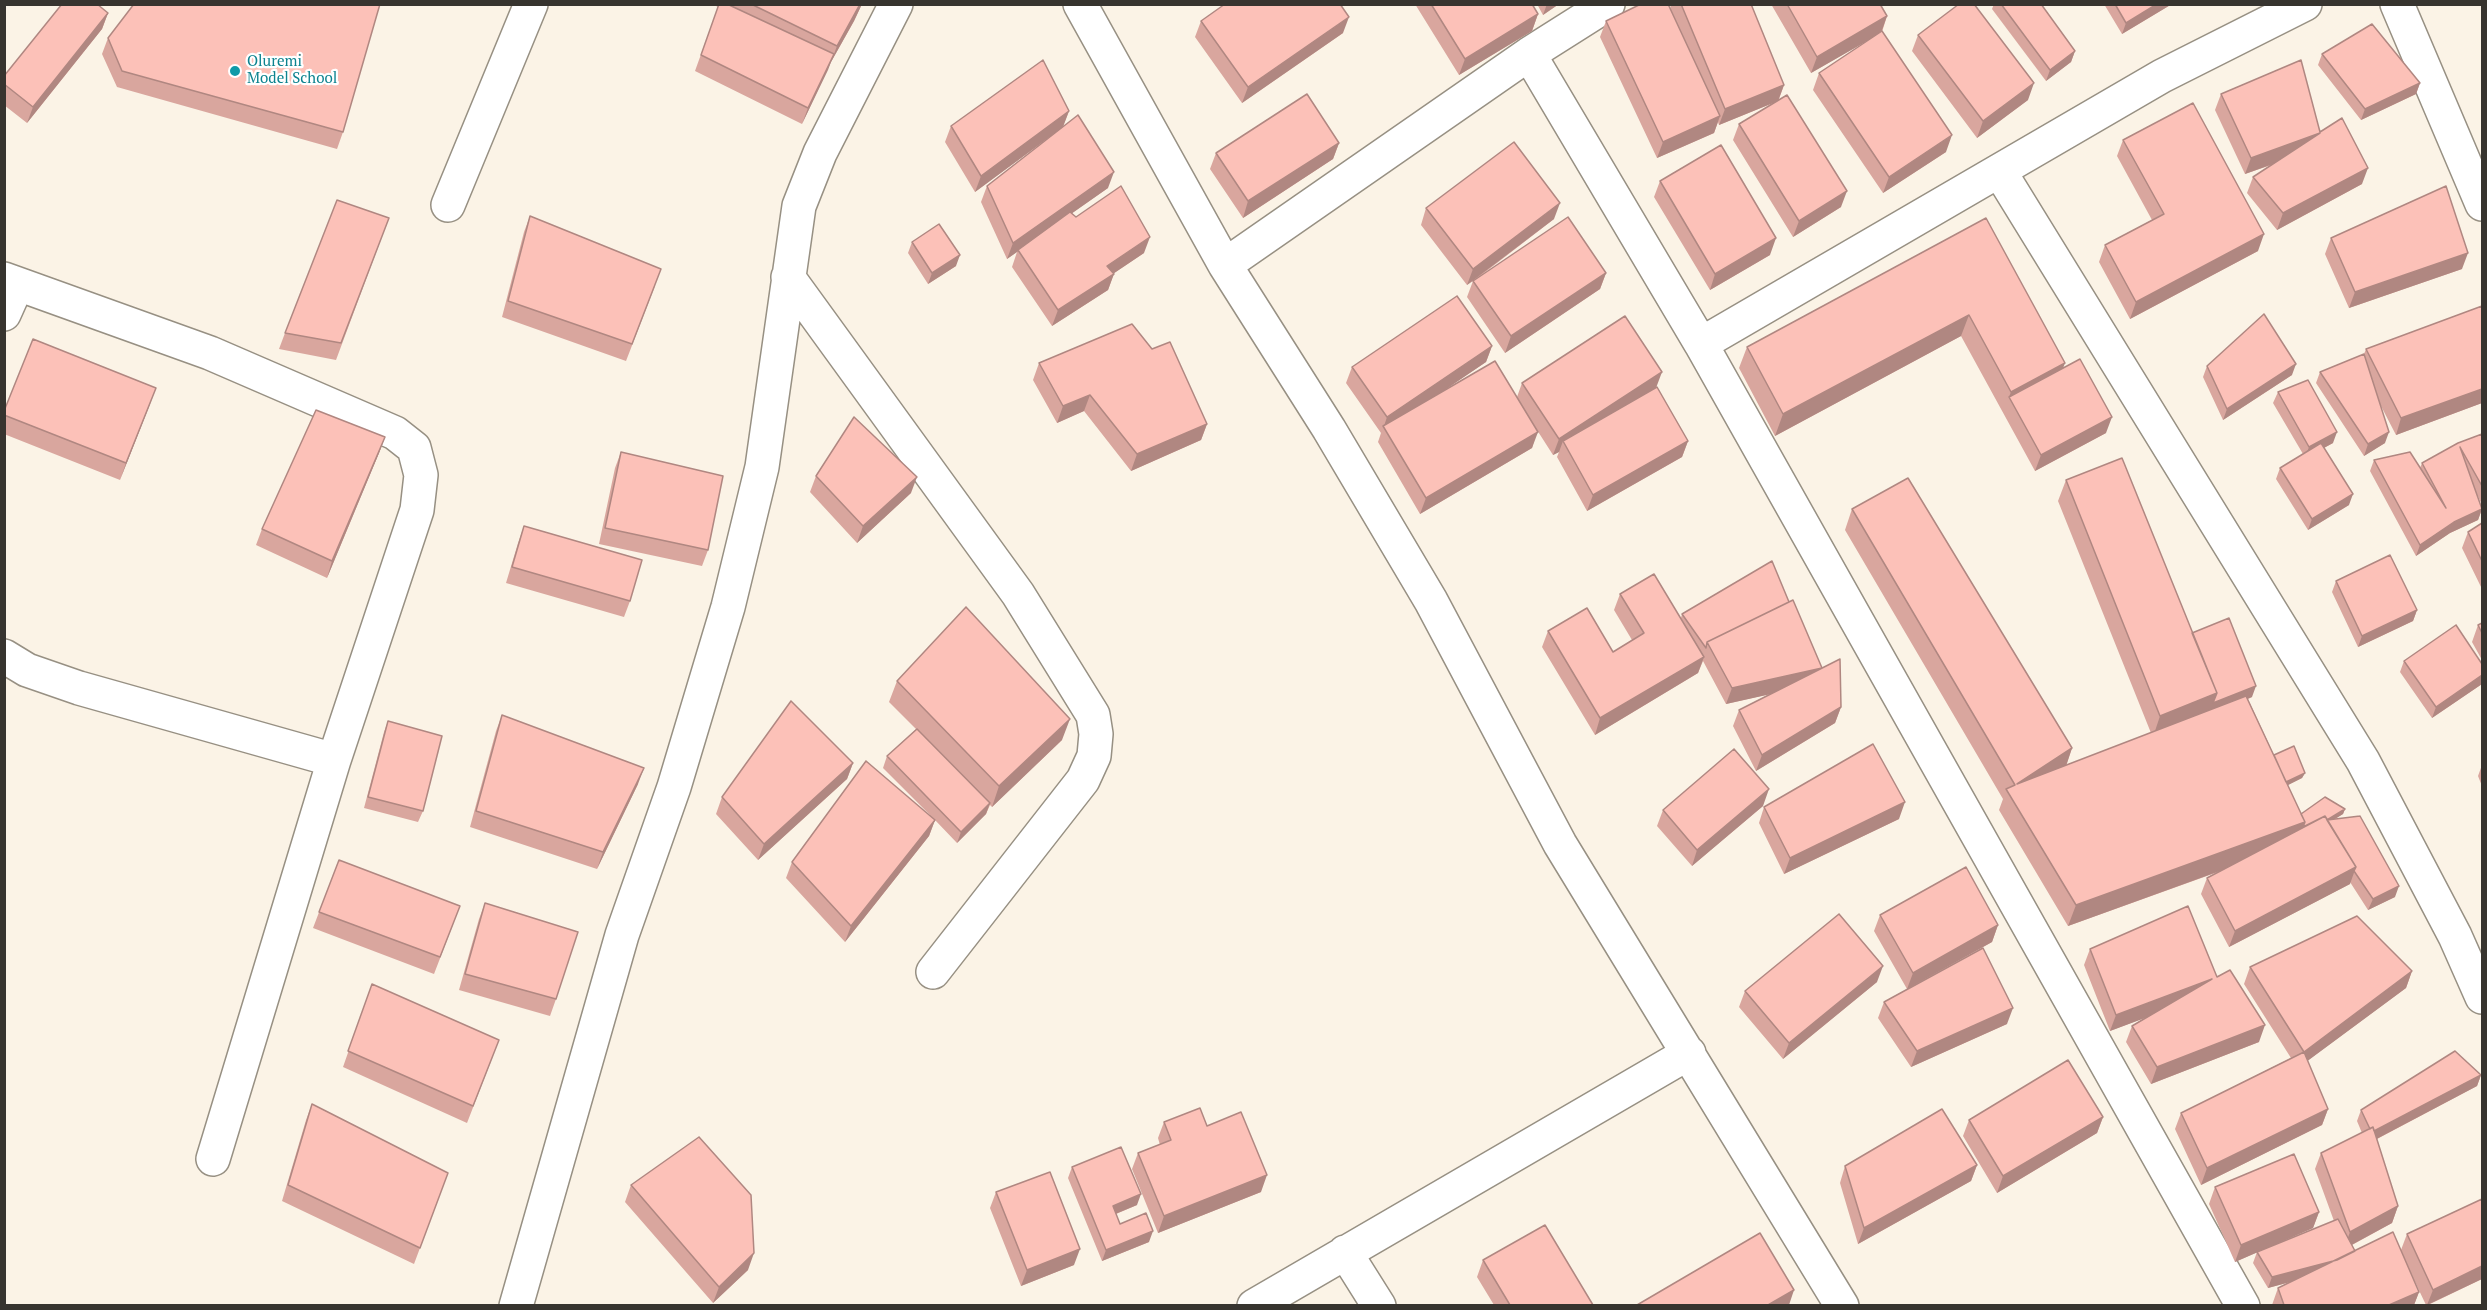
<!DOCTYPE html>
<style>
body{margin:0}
#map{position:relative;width:2487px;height:1310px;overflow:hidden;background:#fbf3e6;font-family:"PT Serif",serif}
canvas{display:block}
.frame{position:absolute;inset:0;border:6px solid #37342f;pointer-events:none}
</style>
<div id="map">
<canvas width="2487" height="1310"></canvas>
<div class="frame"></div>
</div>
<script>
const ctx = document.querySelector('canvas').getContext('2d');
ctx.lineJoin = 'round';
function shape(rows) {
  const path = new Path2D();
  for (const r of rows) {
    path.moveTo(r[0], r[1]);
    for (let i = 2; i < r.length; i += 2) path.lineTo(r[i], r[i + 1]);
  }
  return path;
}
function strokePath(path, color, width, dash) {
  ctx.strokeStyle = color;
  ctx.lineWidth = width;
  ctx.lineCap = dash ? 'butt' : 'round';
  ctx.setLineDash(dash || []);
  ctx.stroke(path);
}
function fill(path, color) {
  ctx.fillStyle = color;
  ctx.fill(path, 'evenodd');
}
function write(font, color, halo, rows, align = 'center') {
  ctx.font = font + ' "PT Serif",serif';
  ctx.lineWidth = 4.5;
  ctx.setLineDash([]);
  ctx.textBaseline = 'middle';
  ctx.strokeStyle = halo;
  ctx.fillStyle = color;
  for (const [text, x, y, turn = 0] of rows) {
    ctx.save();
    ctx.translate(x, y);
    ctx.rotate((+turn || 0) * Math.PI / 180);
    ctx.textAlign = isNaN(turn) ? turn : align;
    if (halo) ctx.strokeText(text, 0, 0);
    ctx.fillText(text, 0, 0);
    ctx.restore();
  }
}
const minor = shape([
 [1080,4,1225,265,1529,54,1608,4],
 [2397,4,2482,204],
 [1529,54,1701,344,2243,1306],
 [2000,172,2363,761,2455,936,2482,997],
 [448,205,531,4],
 [1225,265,1329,429,1431,601,1560,844,1842,1306],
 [788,277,1018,594,1093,715,1096,734,1094,756,1083,780,933,972],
 [4,279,210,353,395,433,414,448,421,475,417,510,334,760,213,1159],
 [4,314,17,285],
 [1701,344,2162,76,2305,4],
 [4,656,27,670,79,688,334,760],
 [1345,1252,1379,1306],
 [516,1306,622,935,674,787,728,607,762,467,799,206,820,153,896,4],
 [1254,1306,1689,1053]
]);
const wall = shape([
 [712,4,862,4,854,21,831,62,802,124,695,71,718,7],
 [1415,4,1532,4,1538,14,1532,31,1459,75],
 [1537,4,1559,4,1543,15],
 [1671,4,1751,4,1784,85,1779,99,1841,207,1793,237,1733,140,1739,124,1773,103,1719,125,1718,122,1714,133,1657,158,1600,37,1606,21,1670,9],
 [1771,4,1880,4,1887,16,1882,32,1946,152,1883,193,1813,90,1819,73,1872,38,1811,73],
 [1994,4,2041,4,2075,51,2071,62,2046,81,1992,9],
 [2104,4,2172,4,2122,34],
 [108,13,102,29,27,123,4,105,4,76],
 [1201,21,1343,33,1242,103,1195,37],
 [1918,35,2028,100,1977,138,1912,51],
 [108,38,343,132,337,149,117,87,102,54],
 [2322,54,2420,83,2416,94,2361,120,2318,65],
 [2221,94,2320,132,2362,184,2277,230,2247,193,2253,177,2271,165,2245,174,2215,110],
 [1069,111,1063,126,1108,188,1072,213,1076,217,1144,253,1114,273,1108,290,1052,326,1012,267,1017,252,1007,259,981,202,987,186,1051,136,975,192,945,142,951,126],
 [2123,140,2258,251,2130,319,2099,262,2105,245,2152,220,2117,156],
 [1339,143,1333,159,1243,218,1210,169,1216,153],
 [1660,181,1770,255,1710,290,1654,197],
 [1426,208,1554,219,1475,280,1606,273,1600,289,1505,353,1467,297,1473,281,1467,285,1421,225],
 [530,216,655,286,626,361,502,317,524,232],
 [389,218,336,360,279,349,285,333],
 [1986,218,2063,367,2106,433,2035,471,1961,336,1775,436,1739,368,1747,347],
 [2331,238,2462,269,2349,308,2325,254],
 [912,242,956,266,928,284,908,253],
 [2482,306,2482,403,2396,435,2381,406,2385,443,2364,456,2316,383,2320,372,2364,354,2366,349],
 [1492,346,1486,362,1446,389,1517,397,1522,383,1657,387,1688,441,1682,457,1587,511,1557,457,1559,452,1553,455,1537,430,1532,448,1420,514,1378,442,1381,433,1346,383,1352,367],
 [1039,363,1207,424,1201,440,1131,471,1084,411,1057,423,1033,380],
 [2207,366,2292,375,2223,420,2203,377],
 [2278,392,2333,443,2324,448,2349,505,2308,530,2276,479,2280,468,2303,454,2273,403],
 [150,404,120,480,4,434,4,411],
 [2482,434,2482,505,2477,494,2482,509,2478,520,2450,533,2416,556,2370,471,2374,460,2420,468,2422,463],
 [385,437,379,453,327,578,256,545,262,529],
 [621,452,708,550,702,566,599,544,615,468],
 [816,476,911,493,857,543,810,492],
 [2066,480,2192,633,2252,697,2248,699,2274,755,2305,773,2302,778,2288,785,2301,814,2345,809,2343,814,2335,819,2395,897,2368,910,2350,882,2350,884,2229,947,2201,894,2207,878,2218,872,2068,926,1999,810,2003,799,1845,530,1852,509,2072,748,2066,766,2151,733,2058,501],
 [2482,523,2482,589,2462,548,2468,532],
 [524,526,630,601,624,617,506,583,518,543],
 [2336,581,2417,610,2413,621,2358,647,2332,592],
 [1620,594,1681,618,1682,614,1789,602,1841,707,1835,723,1756,771,1733,726,1739,710,1770,694,1726,704,1703,661,1698,673,1595,735,1542,647,1548,631,1613,652,1632,640,1614,610],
 [2482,623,2482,660,2472,642,2478,625],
 [2404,661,2482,664,2482,684,2432,718,2400,672],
 [897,681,1062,740,992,807,990,805,986,814,957,843,935,820,929,836,845,942,786,878,792,862,930,815,883,768,887,756,916,729,889,702],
 [502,715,638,784,597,869,470,827,496,731],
 [388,721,423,811,418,822,364,808,384,732],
 [853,763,847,779,758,860,716,814,722,797],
 [2482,765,2482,786,2478,776],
 [1763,806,1692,866,1657,826,1663,810],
 [1764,807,1899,819,1784,874,1759,823],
 [339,860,454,922,434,974,313,928],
 [485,903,556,999,550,1016,459,990,479,919],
 [1880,915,1998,925,1992,942,1922,981,2007,1024,1911,1067,1878,1018,1884,1002,1907,989,1874,931],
 [2090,949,2217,977,2259,1042,2151,1084,2126,1042,2132,1026,2144,1018,2110,1031,2084,965],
 [2250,967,2412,971,2406,988,2307,1061,2328,1109,2322,1125,2201,1185,2175,1129,2181,1113,2291,1058,2244,984],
 [1877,982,1783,1059,1739,1007,1745,991],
 [372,984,493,1056,467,1123,343,1067],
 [2481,1075,2477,1086,2377,1139,2398,1206,2392,1223,2352,1245,2355,1251,2401,1250,2407,1234,2482,1199,2482,1279,2428,1305,2426,1305,2407,1265,2419,1292,2414,1305,2272,1305,2278,1288,2290,1282,2268,1288,2253,1263,2257,1252,2334,1221,2315,1169,2321,1153,2362,1133,2357,1121,2361,1110],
 [312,1104,448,1173,414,1264,282,1201,306,1120],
 [2103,1117,2097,1133,1997,1193,1963,1136,1969,1120],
 [1164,1122,1207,1126,1261,1192,1158,1233,1132,1169,1138,1153,1160,1145,1158,1138],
 [1977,1165,1971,1181,1858,1244,1840,1183,1845,1166],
 [1072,1167,1137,1205,1116,1214,1120,1224,1149,1242,1102,1261,1068,1178],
 [631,1185,748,1270,713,1303,625,1202],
 [2215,1187,2319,1212,2313,1228,2235,1262,2209,1204],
 [996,1192,1074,1265,1021,1286,990,1208],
 [1483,1260,1593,1305,1494,1305,1477,1277]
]);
const shadedWall = shape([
 [860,4,862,4,854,21,831,62,837,46],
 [1547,4,1559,4,1543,15],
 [2157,4,2172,4,2122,34,2126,23],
 [108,13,102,29,27,123,33,107],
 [1538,14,1532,31,1459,75,1465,59],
 [1887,16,1881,33,1811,73,1817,57],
 [1349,17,1343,33,1242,103,1248,87],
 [2075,51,2071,62,2046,81,2050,70],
 [834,54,828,70,802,124,808,108],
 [2034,83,2028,100,1977,138,1983,121],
 [2420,83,2416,94,2361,120,2365,109],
 [1784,85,1778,101,1719,125,1725,109],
 [1069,111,1063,127,975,192,981,176],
 [1720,116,1714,133,1657,158,1663,142],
 [2320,133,2315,149,2245,174,2251,158],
 [1952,135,1946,152,1883,193,1889,177],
 [1339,143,1333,159,1243,218,1248,201],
 [2368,168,2362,184,2277,230,2283,213],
 [1114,172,1108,188,1007,259,1013,243],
 [1847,191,1841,207,1793,237,1799,221],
 [1560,203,1554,219,1467,285,1473,269],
 [2264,234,2258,251,2130,319,2136,302],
 [1150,237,1144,253,1101,282,1107,266],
 [1776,238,1770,255,1710,290,1715,274],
 [2468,253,2462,269,2349,308,2355,292],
 [960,255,956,266,928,284,932,273],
 [1606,273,1600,289,1505,353,1511,336],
 [1114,274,1108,290,1052,326,1058,310],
 [1969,315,1961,336,1775,436,1783,414],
 [1492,346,1486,362,1386,430,1384,426,1387,417],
 [2065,363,2057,384,2009,397,2011,392],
 [2296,364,2292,375,2223,420,2227,409],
 [1662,372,1656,388,1563,441,1559,452,1553,455,1559,439],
 [156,388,150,404,120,480,126,463],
 [2482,389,2482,403,2396,435,2401,418],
 [1090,395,1084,411,1057,423,1063,406],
 [2112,417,2106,433,2035,471,2041,455],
 [1207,424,1201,440,1131,471,1137,454],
 [1538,432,1532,448,1420,514,1426,498],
 [2337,432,2333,443,2305,458,2309,447],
 [2389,432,2385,443,2364,456,2368,444],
 [385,437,379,453,327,578,332,561],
 [1688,441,1682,457,1587,511,1593,495],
 [917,477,911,493,857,543,863,526],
 [2353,494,2349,505,2308,530,2312,519],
 [2482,509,2478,520,2450,533,2416,556,2420,545,2454,522],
 [2417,610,2413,621,2358,647,2362,636],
 [1704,657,1698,673,1595,735,1600,718],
 [1822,668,1816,684,1726,704,1732,688],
 [2482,675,2482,684,2432,718,2436,707],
 [2256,686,2252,697,2153,737,2160,716,2217,693],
 [1841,707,1835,723,1756,771,1762,755],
 [1070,719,1062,740,992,807,999,786],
 [2072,748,2065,769,2017,784],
 [853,763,847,779,758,860,764,844],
 [644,768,638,784,597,869,603,852],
 [2305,773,2302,778,2274,792,2276,787],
 [1769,789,1763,806,1692,866,1697,850],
 [1905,802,1899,819,1784,874,1790,858],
 [990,803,986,814,957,843,961,832],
 [2345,809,2343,814,2325,825,2324,822],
 [935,820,929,836,845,942,851,926],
 [2305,822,2297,843,2068,926,2076,905],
 [2356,867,2350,884,2229,947,2235,931],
 [2399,886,2395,897,2368,910,2373,899],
 [1998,925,1992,942,1907,989,1913,973],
 [1883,966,1877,982,1783,1059,1789,1043],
 [2412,971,2406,988,2298,1068,2304,1052],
 [2212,979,2207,995,2110,1031,2116,1015],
 [2013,1008,2007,1024,1911,1067,1917,1051],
 [2265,1025,2259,1042,2151,1084,2157,1067],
 [2481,1075,2477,1086,2367,1144,2371,1132],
 [2328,1109,2322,1125,2201,1185,2207,1168],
 [2103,1117,2097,1133,1997,1193,2003,1176],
 [1977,1165,1971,1181,1858,1244,1864,1228],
 [1267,1175,1261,1192,1158,1233,1164,1216],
 [1141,1194,1137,1205,1108,1217,1113,1206],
 [2398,1206,2392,1223,2344,1249,2350,1232],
 [2319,1212,2313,1228,2235,1262,2241,1245],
 [1153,1231,1149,1242,1102,1261,1106,1250],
 [1080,1249,1074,1265,1021,1286,1027,1270],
 [754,1253,748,1270,713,1303,719,1287],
 [2357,1254,2353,1265,2268,1288,2272,1277],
 [2482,1266,2482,1279,2427,1305,2433,1290],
 [1794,1290,1789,1305,1768,1305],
 [2419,1292,2414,1305,2389,1305]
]);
const building = shape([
 [62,4,97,4,108,13,33,107,4,84,4,76,62,4],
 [134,4,380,4,343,132,122,71,108,38,134,4],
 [719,4,727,4,834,54,808,108,701,55,719,4],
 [751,4,860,4,837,46,751,4],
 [1225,4,1340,4,1349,17,1248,87,1201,21,1225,4],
 [1431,4,1532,4,1538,14,1465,59,1431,4],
 [1641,4,1668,4,1720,116,1663,142,1606,21,1641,4],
 [1681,4,1751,4,1784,85,1725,109,1681,4],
 [1787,4,1880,4,1887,16,1817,57,1787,4],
 [1959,4,1974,4,2034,83,1983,121,1918,35,1959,4],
 [2001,4,2041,4,2075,51,2050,70,2001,4],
 [2115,4,2157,4,2126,23,2115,4],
 [2372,24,2420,83,2365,109,2322,54,2372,24],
 [1882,31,1952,135,1889,177,1819,73,1882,31],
 [1043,60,1069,111,981,176,951,126,1043,60],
 [2301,60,2320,132,2342,118,2368,168,2283,213,2253,177,2320,133,2251,158,2221,94,2301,60],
 [1307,94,1339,143,1248,201,1216,153,1307,94],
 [1787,95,1847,191,1799,221,1739,124,1787,95],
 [2193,103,2264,234,2136,302,2105,245,2164,214,2123,140,2193,103],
 [1078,115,1114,172,1013,243,987,186,1078,115],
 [1514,142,1560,203,1473,269,1426,208,1514,142],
 [1721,145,1776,238,1715,274,1660,181,1721,145],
 [1121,186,1150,237,1107,266,1114,274,1058,310,1018,250,1070,212,1076,217,1121,186],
 [2446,186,2468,253,2355,292,2331,238,2446,186],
 [337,200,389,218,341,343,285,333,337,200],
 [530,216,661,269,632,344,508,301,530,216],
 [1568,217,1606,273,1511,336,1473,281,1568,217],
 [1986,218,2065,363,2011,392,1969,315,1783,414,1747,347,1986,218],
 [939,224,960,255,932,273,912,242,939,224],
 [1457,296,1492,346,1387,417,1352,367,1457,296],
 [2482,306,2482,389,2401,418,2366,349,2482,306],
 [2264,314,2296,364,2227,409,2207,366,2264,314],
 [1625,316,1662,372,1559,439,1522,383,1625,316],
 [1132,324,1152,349,1170,342,1207,424,1137,454,1090,395,1063,406,1039,363,1132,324],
 [33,339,156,388,126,463,4,415,4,411,33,339],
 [2364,354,2389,432,2368,444,2320,372,2364,354],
 [2080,359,2112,417,2041,455,2009,397,2080,359],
 [1495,361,1538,432,1426,498,1383,426,1495,361],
 [2308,380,2337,432,2309,447,2278,392,2308,380],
 [1657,387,1688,441,1593,495,1563,441,1657,387],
 [316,410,385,437,332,561,262,529,316,410],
 [854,417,917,477,863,526,816,476,854,417],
 [2482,434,2482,486,2460,447,2482,509,2454,522,2420,545,2374,460,2410,452,2446,508,2422,463,2458,443,2482,434],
 [2321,443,2353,494,2312,519,2280,468,2321,443],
 [621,452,723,476,708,550,605,528,621,452],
 [2122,458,2217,693,2160,716,2066,480,2122,458],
 [1908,478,2072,748,2017,784,2246,696,2305,822,2076,905,2006,789,2015,785,1852,509,1908,478],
 [2482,523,2482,561,2468,532,2482,523],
 [524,526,642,560,630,601,512,567,524,526],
 [2390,555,2417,610,2362,636,2336,581,2390,555],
 [1772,561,1789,602,1707,642,1706,648,1682,614,1772,561],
 [1654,574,1704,657,1600,718,1548,631,1587,608,1613,652,1644,633,1620,594,1654,574],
 [1793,600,1822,668,1732,688,1707,642,1793,600],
 [966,607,1070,719,999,786,897,681,966,607],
 [2229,618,2256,686,2213,703,2217,693,2192,633,2229,618],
 [2482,623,2482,633,2478,625,2482,623],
 [2456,625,2482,664,2482,675,2436,707,2404,661,2456,625],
 [1840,659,1841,707,1762,755,1739,710,1840,659],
 [791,701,853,763,764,844,722,797,791,701],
 [502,715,644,768,603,852,476,811,502,715],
 [388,721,442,736,423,811,368,797,388,721],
 [917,729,990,803,961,832,887,756,917,729],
 [1873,744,1905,802,1790,858,1764,807,1873,744],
 [2294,746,2305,773,2286,782,2274,755,2294,746],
 [1734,749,1769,789,1697,850,1663,810,1734,749],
 [866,761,935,820,851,926,792,862,866,761],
 [2325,797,2345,809,2327,820,2325,816,2303,827,2305,822,2301,814,2325,797],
 [2325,816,2356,867,2235,931,2207,878,2325,816],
 [2360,816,2399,886,2373,899,2354,871,2356,867,2327,820,2360,816],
 [339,860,460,906,440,957,319,912,339,860],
 [1966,867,1998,925,1913,973,1880,915,1966,867],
 [485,903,578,932,556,999,465,974,485,903],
 [2188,906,2217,977,2230,970,2265,1025,2157,1067,2132,1026,2212,979,2116,1015,2090,949,2188,906],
 [1839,914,1883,966,1789,1043,1745,991,1839,914],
 [2357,916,2412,971,2304,1052,2250,967,2357,916],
 [1983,948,2013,1008,1917,1051,1884,1002,1983,948],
 [372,984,499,1040,473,1106,348,1051,372,984],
 [2455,1051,2481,1075,2374,1131,2373,1127,2370,1129,2361,1110,2455,1051],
 [2304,1052,2328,1109,2207,1168,2181,1113,2304,1052],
 [2068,1060,2103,1117,2003,1176,1969,1120,2068,1060],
 [312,1104,448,1173,420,1248,288,1185,312,1104],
 [1200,1108,1207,1126,1241,1112,1267,1175,1164,1216,1138,1153,1171,1140,1164,1122,1200,1108],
 [1942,1109,1977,1165,1864,1228,1845,1166,1942,1109],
 [2373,1127,2398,1206,2350,1232,2321,1153,2373,1127],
 [699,1137,751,1195,754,1253,719,1287,631,1185,699,1137],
 [1121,1147,1141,1194,1113,1206,1120,1224,1146,1213,1153,1231,1106,1250,1072,1167,1121,1147],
 [2294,1154,2319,1212,2241,1245,2215,1187,2294,1154],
 [1050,1172,1080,1249,1027,1270,996,1192,1050,1172],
 [2482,1199,2482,1266,2433,1290,2407,1234,2482,1199],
 [2338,1219,2355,1251,2337,1260,2272,1277,2257,1252,2338,1219],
 [1545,1225,1593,1305,1510,1305,1483,1260,1545,1225],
 [2393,1232,2419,1292,2389,1305,2284,1305,2278,1288,2393,1232],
 [1760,1233,1794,1290,1768,1305,1637,1305,1760,1233]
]);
const markers = [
 [235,71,6,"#0f9aa8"]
];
const cultureNames = [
 ["Oluremi",247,62],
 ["Model School",247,79]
];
strokePath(minor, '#979083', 36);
strokePath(minor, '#fff', 33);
fill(wall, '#d9a69e');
fill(shadedWall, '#b08781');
fill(building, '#fcc1b8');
strokePath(building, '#b08781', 1.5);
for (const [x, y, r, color] of markers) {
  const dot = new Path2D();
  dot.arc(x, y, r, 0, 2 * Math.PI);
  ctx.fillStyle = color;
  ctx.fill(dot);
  strokePath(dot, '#fff', 2);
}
write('15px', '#0d838f', '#fff', cultureNames, 'left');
</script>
